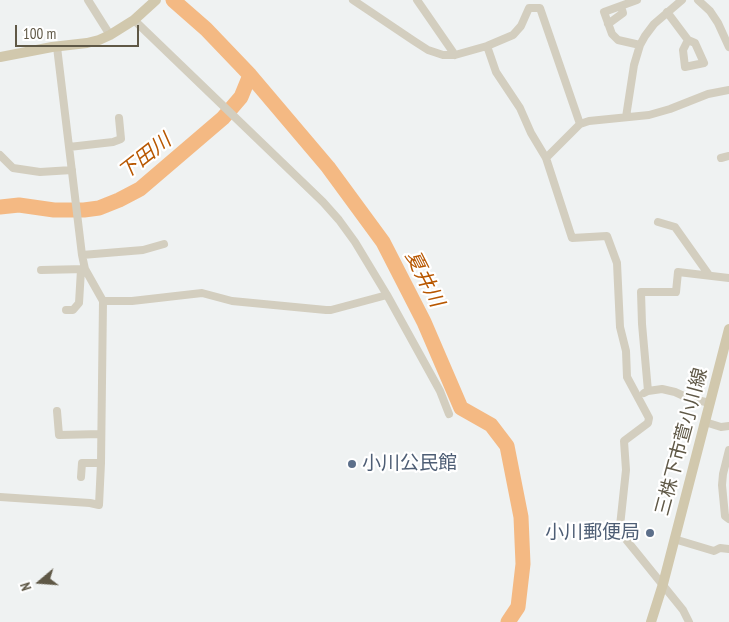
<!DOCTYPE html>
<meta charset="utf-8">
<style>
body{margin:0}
#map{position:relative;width:729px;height:622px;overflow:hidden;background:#eff2f2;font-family:"PT Sans Narrow",sans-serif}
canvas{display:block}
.north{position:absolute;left:15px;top:557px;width:50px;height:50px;-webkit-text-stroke:4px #fff;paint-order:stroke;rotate:252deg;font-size:14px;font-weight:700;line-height:20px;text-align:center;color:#5f5846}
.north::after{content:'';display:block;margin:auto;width:18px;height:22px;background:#5f5846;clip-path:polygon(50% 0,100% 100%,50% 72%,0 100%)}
.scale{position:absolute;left:15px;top:25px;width:124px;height:22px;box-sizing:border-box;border:2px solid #5f5846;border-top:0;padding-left:6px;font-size:15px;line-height:18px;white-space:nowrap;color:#5f5846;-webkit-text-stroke:4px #fff;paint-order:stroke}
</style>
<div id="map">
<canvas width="729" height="622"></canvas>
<div class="north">N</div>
<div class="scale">100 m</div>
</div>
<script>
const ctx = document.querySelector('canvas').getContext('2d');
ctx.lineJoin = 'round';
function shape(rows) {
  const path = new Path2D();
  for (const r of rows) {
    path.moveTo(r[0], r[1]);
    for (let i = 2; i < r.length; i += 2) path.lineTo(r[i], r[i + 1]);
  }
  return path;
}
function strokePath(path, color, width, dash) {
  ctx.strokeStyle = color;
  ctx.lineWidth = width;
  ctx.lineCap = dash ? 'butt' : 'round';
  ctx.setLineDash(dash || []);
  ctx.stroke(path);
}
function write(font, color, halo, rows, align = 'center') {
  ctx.font = font + ' "PT Sans Narrow","Noto Sans JP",sans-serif';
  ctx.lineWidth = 4.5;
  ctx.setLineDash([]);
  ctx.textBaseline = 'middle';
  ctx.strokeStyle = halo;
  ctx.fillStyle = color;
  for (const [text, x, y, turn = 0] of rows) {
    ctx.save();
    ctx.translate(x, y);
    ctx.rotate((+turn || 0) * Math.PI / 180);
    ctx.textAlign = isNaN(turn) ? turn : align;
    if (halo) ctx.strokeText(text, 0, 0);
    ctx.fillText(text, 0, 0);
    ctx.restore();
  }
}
const river = shape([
 [173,0,206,29,250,75,328,167,383,242,424,322,461,408,491,425,507,446,521,517,523,564,518,607,508,622],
 [0,207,19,205,54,210,84,210,99,208,119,200,140,189,223,118,241,97,250,75]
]);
const minor = shape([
 [88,0,110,35],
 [353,0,414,41,428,50,443,55,455,55,487,46,513,35,521,26,529,8,540,8,580,124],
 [417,0,455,55],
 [637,0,604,12,612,34,618,40,640,45],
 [698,0,710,11,718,23,729,47],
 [667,12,688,40],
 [134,20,323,202,339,220,355,242,387,295,440,391,449,414],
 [608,24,623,13,621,6],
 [688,40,695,43,704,63,685,67,683,50,688,40],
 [487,46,496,72,520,108,531,133,546,158,572,238,607,236,617,263,620,327,626,351,627,377,649,418,648,423,624,441,626,470,620,526,624,537,683,610,689,622],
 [57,47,82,255,85,269,103,301,132,301,202,293,232,301,326,310,331,310,387,295],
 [626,117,634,65,640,45,645,36,654,24,682,0],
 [69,147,113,142,121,139,119,118],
 [0,155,13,168,40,172,72,170],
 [546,158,580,124,589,121,649,115,670,109,708,94,729,90],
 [721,158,729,156],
 [658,222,675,227,709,275],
 [82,255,143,250,164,244],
 [41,270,85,269],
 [66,310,73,310,79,303,81,270],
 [648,391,642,324,641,292,676,292,678,272,729,278],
 [644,393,648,391,662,389,675,392,688,398,710,403],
 [57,411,59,435,101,434],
 [705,422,721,427,729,426],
 [729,450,723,474,722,485,725,516,729,519],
 [81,477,82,463,101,463],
 [0,497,90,503,99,505,101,463,103,301],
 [674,539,714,551,720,548,729,549]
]);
const major = shape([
 [0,57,52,47,87,43,99,40,110,35,134,20,156,0],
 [651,622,663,584,729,329]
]);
const markers = [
 [352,464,5,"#5c6f8a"],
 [650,533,5,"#5c6f8a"]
];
const streetNames = [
 ["三株下市萱小川線",682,442,-75]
];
const serviceNames = [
 ["小川公民館",362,464],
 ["小川郵便局",640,533,"right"]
];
const waterNames = [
 ["下田川",145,157,-38],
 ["夏井川",424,279,63]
];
strokePath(river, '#f4b983', 15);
strokePath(minor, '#d3cebf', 8);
strokePath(major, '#d1c8ad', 10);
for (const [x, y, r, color] of markers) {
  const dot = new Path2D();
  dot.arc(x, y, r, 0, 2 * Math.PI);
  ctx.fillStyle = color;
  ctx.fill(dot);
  strokePath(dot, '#fff', 2);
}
write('19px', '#5f5846', '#fff', streetNames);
write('19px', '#4e5e75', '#fff', serviceNames, 'left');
write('italic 20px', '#b85700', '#fff', waterNames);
</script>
